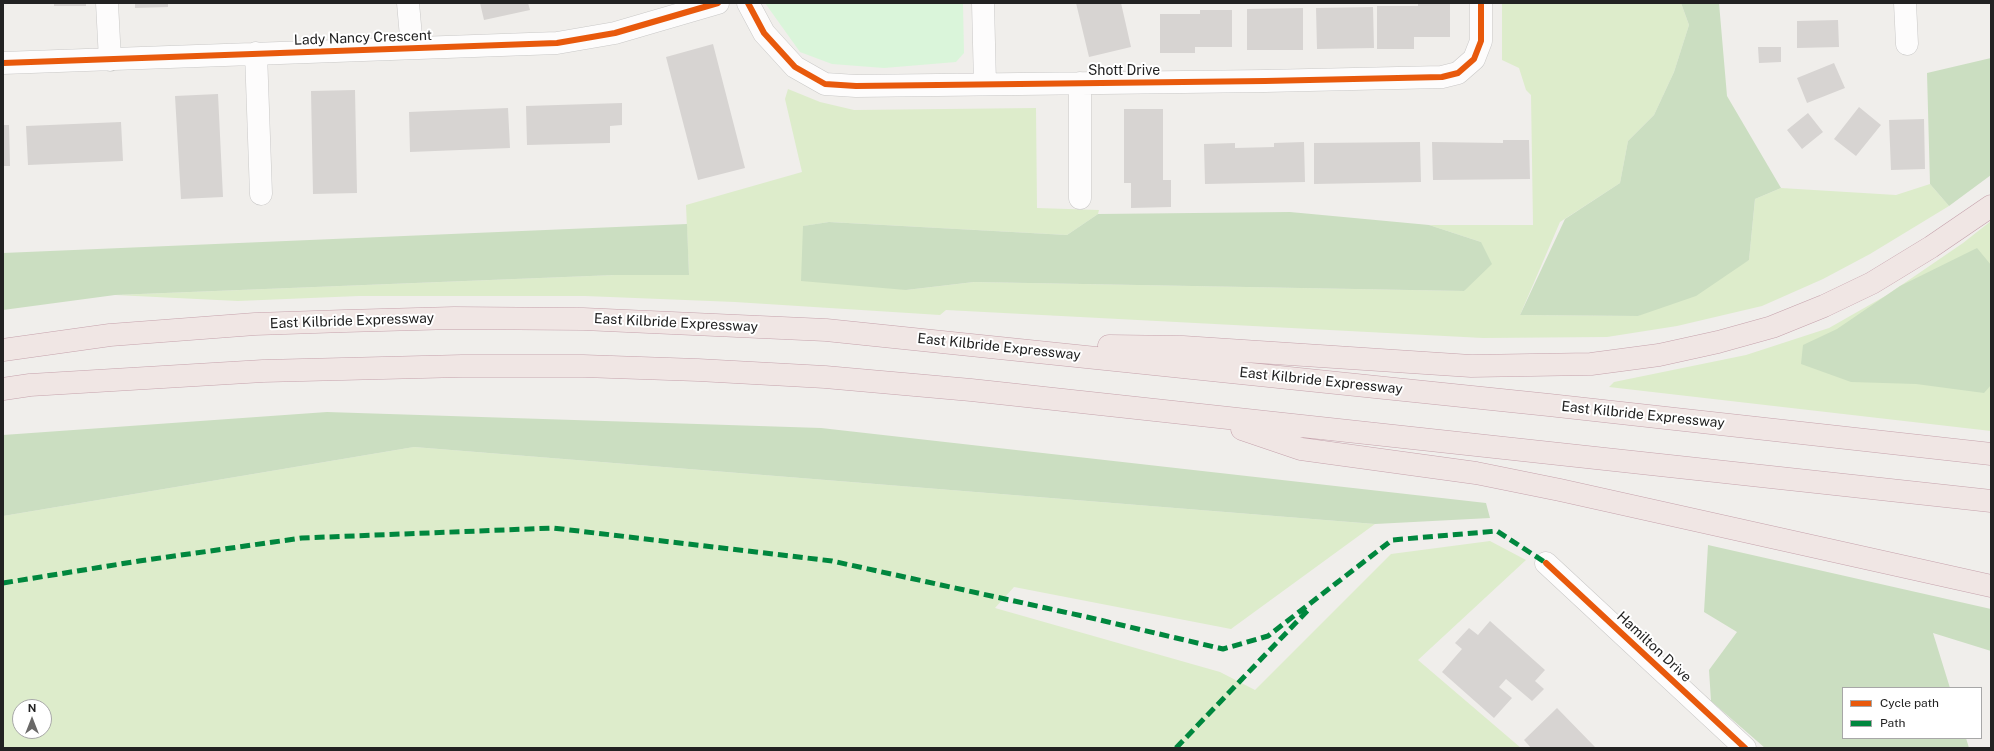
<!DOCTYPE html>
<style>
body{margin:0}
#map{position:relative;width:1994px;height:751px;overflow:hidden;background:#f0eeeb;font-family:"Public Sans",sans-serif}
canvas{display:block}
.frame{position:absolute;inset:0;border:4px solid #222;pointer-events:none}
.legend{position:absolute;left:1842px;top:687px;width:140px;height:52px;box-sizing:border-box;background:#fff;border:1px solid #a7a7a7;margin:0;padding:5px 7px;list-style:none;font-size:12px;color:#222}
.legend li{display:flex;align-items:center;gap:8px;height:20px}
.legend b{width:20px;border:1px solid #a7a7a7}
.north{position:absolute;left:12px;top:699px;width:40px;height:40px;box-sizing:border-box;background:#fff;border:1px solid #a7a7a7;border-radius:50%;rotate:0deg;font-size:11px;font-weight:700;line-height:16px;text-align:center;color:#222}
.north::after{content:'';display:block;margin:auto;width:14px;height:18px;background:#6a6968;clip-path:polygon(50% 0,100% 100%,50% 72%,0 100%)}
</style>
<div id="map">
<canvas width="1994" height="751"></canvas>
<div class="frame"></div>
<ul class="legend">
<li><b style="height:5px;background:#e8590c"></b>Cycle path</li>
<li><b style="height:5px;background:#00873e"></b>Path</li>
</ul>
<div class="north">N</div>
</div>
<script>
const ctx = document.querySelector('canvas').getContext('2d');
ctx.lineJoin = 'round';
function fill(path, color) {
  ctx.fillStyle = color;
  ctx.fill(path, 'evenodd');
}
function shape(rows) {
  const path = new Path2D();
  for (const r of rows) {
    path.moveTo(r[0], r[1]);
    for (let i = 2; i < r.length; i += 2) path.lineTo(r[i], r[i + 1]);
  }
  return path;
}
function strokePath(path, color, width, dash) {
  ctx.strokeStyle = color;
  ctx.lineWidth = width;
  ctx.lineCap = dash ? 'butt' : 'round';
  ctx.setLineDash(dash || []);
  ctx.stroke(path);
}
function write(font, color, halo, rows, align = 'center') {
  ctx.font = font + ' "Public Sans",sans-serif';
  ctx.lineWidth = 4;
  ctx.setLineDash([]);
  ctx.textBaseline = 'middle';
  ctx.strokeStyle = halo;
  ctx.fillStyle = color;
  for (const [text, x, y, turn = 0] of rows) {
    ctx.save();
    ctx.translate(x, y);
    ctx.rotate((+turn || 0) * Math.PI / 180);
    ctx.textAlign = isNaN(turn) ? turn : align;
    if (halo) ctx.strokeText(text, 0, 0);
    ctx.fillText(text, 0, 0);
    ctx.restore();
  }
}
const grass = shape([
 [1502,3,1681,3,1689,25,1674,72,1654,115,1628,141,1620,183,1560,222,1520,315,1638,316,1749,260,1755,199,1781,188,1896,195,1930,184,1949,206,1870,254,1823,279,1762,306,1677,326,1607,337,1483,338,946,310,940,315,735,302,585,296,359,296,238,301,115,295,615,275,689,275,686,205,802,172,785,99,788,89,820,102,854,110,1036,108,1037,208,1099,210,1098,214,1067,235,829,222,804,226,906,290,974,282,1464,291,1481,242,1429,225,1533,225,1531,95,1526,90,1519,68,1502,60],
 [1991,221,1991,431,1609,387,1614,382,1746,355,1829,328,1887,295,1963,243],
 [414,447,1375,524,1231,629,1014,587,995,608,1220,672,1255,690,1391,554,1490,541,1526,560,1418,660,1521,748,3,748,3,516],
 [20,707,44,707,44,731,20,731]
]);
const forest = shape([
 [1681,3,1719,3,1727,96,1781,188,1755,199,1749,260,1696,296,1638,316,1520,315,1565,219,1620,183,1628,141,1654,115,1674,72,1689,25],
 [1991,58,1991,175,1949,206,1930,184,1927,73],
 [1290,212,1429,225,1481,242,1492,264,1464,291,974,282,906,290,801,281,803,226,829,222,1067,235,1098,214],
 [687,224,689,275,615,275,115,295,3,310,3,253],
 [1977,248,1991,265,1991,385,1984,393,1916,384,1851,382,1801,364,1803,345,1837,329,1900,286],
 [327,412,821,428,1486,503,1490,518,1375,524,414,447,3,516,3,435],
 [1708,545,1991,609,1991,651,1933,633,1950,688,1843,688,1843,738,1966,738,1969,748,1765,748,1711,701,1709,670,1737,632,1704,612]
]);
const park = shape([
 [765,3,963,3,964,53,956,62,884,68,832,64,800,52]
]);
const building = shape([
 [54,3,86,3,86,6,54,6],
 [135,3,168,3,168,7,135,8],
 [480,3,528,3,530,10,484,20],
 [1076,3,1121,3,1131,47,1089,57],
 [1418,3,1450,3,1450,37,1414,37,1414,49,1377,49,1377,6,1418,6],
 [1373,7,1374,48,1317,49,1316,8],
 [1303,8,1303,50,1247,50,1247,9],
 [1200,10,1232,10,1232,47,1195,47,1195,53,1160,53,1160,14,1200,14],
 [1838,20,1839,47,1797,48,1797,21],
 [713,44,745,168,698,180,666,57],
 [1758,47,1781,47,1781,62,1759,63],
 [1834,63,1845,88,1807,103,1797,78],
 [355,90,357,193,313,194,311,91],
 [218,94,223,197,181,199,175,96],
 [622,103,622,125,610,126,610,143,527,145,526,106],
 [1859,107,1881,125,1856,156,1834,139],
 [508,108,510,148,410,152,409,112],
 [1124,109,1163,109,1163,180,1171,180,1171,207,1131,208,1131,183,1124,183],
 [1808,113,1823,132,1802,149,1787,130],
 [1924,119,1925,169,1891,170,1889,120],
 [121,122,123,161,28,165,26,126],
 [3,125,9,125,10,166,3,166],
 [1503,140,1529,140,1530,179,1433,180,1432,142,1503,143],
 [1304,142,1305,182,1205,184,1204,144,1235,143,1235,148,1274,147,1274,143],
 [1420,142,1421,182,1314,184,1314,143],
 [1490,621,1545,670,1535,681,1544,689,1532,701,1506,679,1499,687,1512,698,1494,718,1442,672,1462,649,1455,643,1469,628,1478,635],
 [1557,708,1595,747,1593,748,1531,748,1524,740]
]);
const minor = shape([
 [107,3,110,60],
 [408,3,412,48],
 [748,3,764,33,795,67,825,84,856,86,1265,81,1442,77,1458,73,1474,59,1481,41,1481,3],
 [983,3,985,84],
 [1905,3,1907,44],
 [256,53,261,194],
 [3,63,557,43,615,33,718,3],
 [1080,83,1080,198],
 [1546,563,1745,748]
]);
const trunk = shape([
 [1109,346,1183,347,1471,366,1591,364,1659,355,1718,342,1772,327,1824,306,1872,283,1931,247,1991,206],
 [3,350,110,335,255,324,345,321,454,318,583,319,826,330,1549,405,1991,454],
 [3,389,30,385,263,371,462,366,583,366,698,370,825,377,971,390,1991,501],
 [1242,429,1301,449,1476,473,1560,490,1991,586]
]);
const quiet = shape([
 [3,583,139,561,302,538,553,528,832,561,1087,617,1223,649,1268,636,1392,540,1497,531,1546,563],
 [1176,748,1310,608]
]);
const cycleway = shape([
 [748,3,764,33,795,67,825,84,856,86,1265,81,1442,77,1458,73,1474,59,1481,41,1481,3],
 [3,63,557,43,615,33,718,3],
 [1546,563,1745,748]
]);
const streetNames = [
 ["Lady Nancy Crescent",363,38,-2],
 ["Shott Drive",1124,71],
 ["East Kilbride Expressway",352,321,-2],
 ["East Kilbride Expressway",676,323,3],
 ["East Kilbride Expressway",999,347,6],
 ["East Kilbride Expressway",1321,381,6],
 ["East Kilbride Expressway",1643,415,6],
 ["Hamilton Drive",1654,647,43]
];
fill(grass, '#ddeccb');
fill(forest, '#cbdec1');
fill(park, '#daf5da');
fill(building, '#d7d4d2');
strokePath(minor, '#c9c8c7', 23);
strokePath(trunk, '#c5a2ac', 23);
strokePath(minor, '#fdfcfc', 22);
strokePath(trunk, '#f0e6e4', 22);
strokePath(quiet, '#00873e', 5, [10, 5]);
strokePath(cycleway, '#e8590c', 6);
write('14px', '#222', '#fff', streetNames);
</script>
